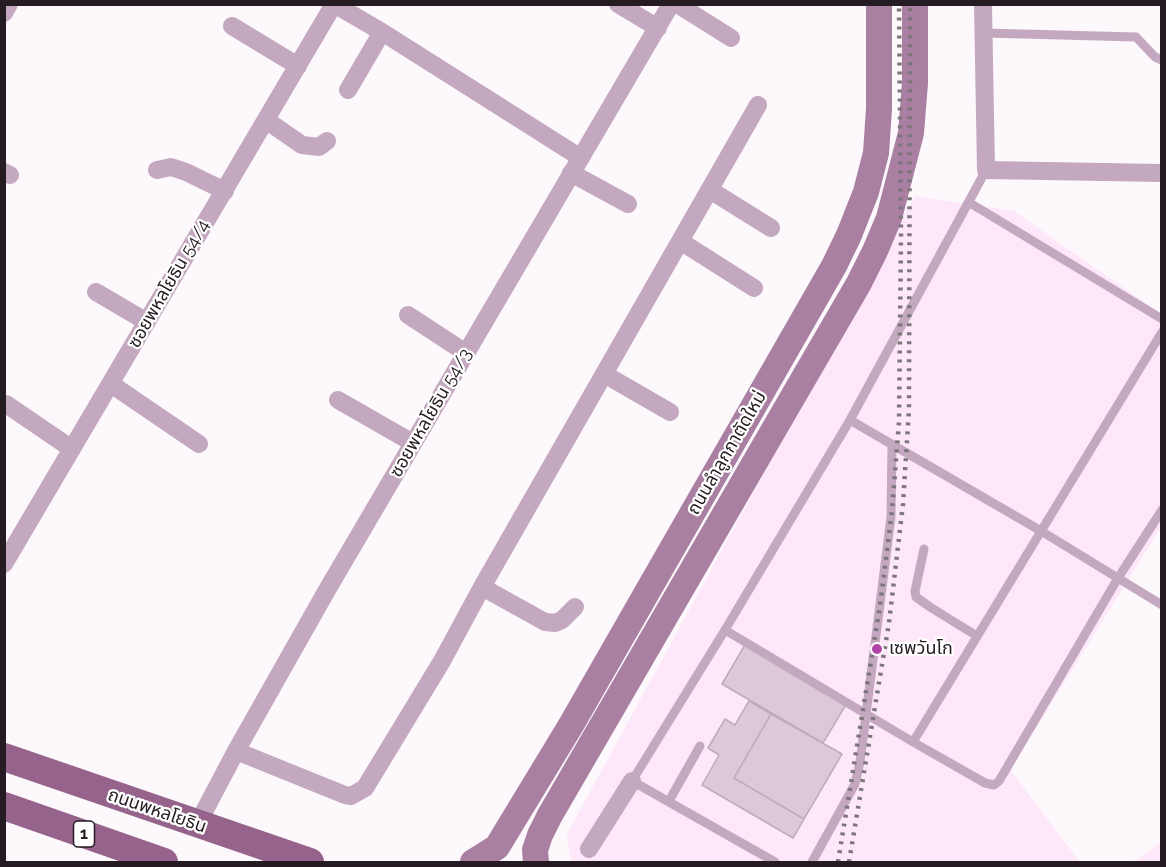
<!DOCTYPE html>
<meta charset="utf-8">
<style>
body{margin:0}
#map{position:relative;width:1166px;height:867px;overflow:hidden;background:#fdf8fc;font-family:Raleway,sans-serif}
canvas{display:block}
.frame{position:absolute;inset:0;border:6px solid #241c22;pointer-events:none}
</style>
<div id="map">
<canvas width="1166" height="867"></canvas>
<div class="frame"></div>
</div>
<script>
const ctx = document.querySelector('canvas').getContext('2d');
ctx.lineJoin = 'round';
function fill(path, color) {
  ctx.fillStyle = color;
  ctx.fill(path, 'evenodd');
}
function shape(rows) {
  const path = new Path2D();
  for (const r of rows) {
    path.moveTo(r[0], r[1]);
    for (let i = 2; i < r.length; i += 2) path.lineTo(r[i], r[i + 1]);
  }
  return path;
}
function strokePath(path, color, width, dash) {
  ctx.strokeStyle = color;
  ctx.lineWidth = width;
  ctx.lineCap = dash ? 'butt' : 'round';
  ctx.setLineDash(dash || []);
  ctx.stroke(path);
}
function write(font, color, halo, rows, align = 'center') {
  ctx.font = font + ' Raleway,"Noto Sans Thai",sans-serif';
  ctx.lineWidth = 4.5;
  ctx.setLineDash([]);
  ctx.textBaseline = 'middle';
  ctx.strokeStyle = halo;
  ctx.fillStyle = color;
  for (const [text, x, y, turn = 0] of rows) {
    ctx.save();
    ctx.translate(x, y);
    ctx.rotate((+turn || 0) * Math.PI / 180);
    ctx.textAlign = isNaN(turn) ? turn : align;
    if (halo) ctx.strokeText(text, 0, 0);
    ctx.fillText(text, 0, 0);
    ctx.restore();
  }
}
const built = shape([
 [915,196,1014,211,1161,314,1161,527,1010,770,1080,862,571,862,567,834],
 [1161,842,1161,862,1133,862]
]);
const building = shape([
 [746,643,847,703,823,743,722,684,746,643],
 [749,701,771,714,734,778,804,819,793,838,702,785,719,755,708,748,725,719,735,725,749,701],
 [771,714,842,754,804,819,734,778,771,714]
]);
const lane = shape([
 [984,33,1136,37,1155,57,1162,60],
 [970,203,1162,319],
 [850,420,1041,531,1162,605],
 [924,549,915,591,916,597,930,607,977,636],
 [725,630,913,742,985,783,994,785,999,781,1118,578,1162,510],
 [913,742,1162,332],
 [669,801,700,746],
 [775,862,632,781,725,630,850,420,986,170],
 [812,862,855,784,860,762,891,517,892,444]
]);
const street = shape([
 [334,4,382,32,581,158],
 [618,4,658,28],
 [677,4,731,38],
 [983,4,986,170,1162,173],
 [4,13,9,4],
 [232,26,298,66],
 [348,90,382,32],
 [266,120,302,145,319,147,327,141],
 [157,170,171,167,186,172,225,191],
 [4,172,10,175],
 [571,173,628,204],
 [710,190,771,228],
 [680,241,754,288],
 [96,292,147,322],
 [408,315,466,353],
 [604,374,670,412],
 [111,384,199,444],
 [338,400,413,443],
 [6,404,72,449],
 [4,564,334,4],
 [482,587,545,622,555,623,562,620,575,607],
 [236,751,345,795,351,796,365,788,442,661,482,587,758,105],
 [197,825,236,751,327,590,671,4],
 [589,849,632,781]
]);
const secondary = shape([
 [473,862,497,847,571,725,834,266,849,235,866,192,876,153,879,109,879,4],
 [536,862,535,850,540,835,550,815,859,283,875,251,889,218,911,133,915,83,915,4]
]);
const primary = shape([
 [4,757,310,862],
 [4,806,164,862]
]);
const rail = shape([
 [838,862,880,606,892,511,899,422,901,235,899,4],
 [849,862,889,623,903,504,909,409,910,4]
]);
const markers = [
 [877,649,6,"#b144a4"]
];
const shields = [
 [84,834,21]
];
const shieldNames = [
 ["1",84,834]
];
const streetNames = [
 ["ซอยพหลโยธิน 54/4",169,284,-60],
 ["ซอยพหลโยธิน 54/3",431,413,-60],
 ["ถนนลำลูกกาตัดใหม่",727,453,-60],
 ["ถนนพหลโยธิน",157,811,19]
];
const poiNames = [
 ["เซพวันโก",889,649]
];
fill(built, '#fde7f8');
fill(building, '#ddc8d8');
strokePath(building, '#bfabbb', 1.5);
strokePath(lane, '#c4a8bf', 9);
strokePath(street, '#c4a8bf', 18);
strokePath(secondary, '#a980a2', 26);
strokePath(primary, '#95638c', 28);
strokePath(rail, '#7c767b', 4.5, [3, 6]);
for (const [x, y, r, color] of markers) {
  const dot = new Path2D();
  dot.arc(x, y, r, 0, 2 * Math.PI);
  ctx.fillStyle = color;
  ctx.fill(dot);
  strokePath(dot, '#fff', 2);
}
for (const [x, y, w] of shields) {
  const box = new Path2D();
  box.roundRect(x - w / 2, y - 13, w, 26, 4.5);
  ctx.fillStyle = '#fff';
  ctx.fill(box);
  strokePath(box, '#241c22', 1.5);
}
write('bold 16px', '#241c22', null, shieldNames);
write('18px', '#241c22', '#fff', streetNames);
write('18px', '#241c22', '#fff', poiNames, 'left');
</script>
